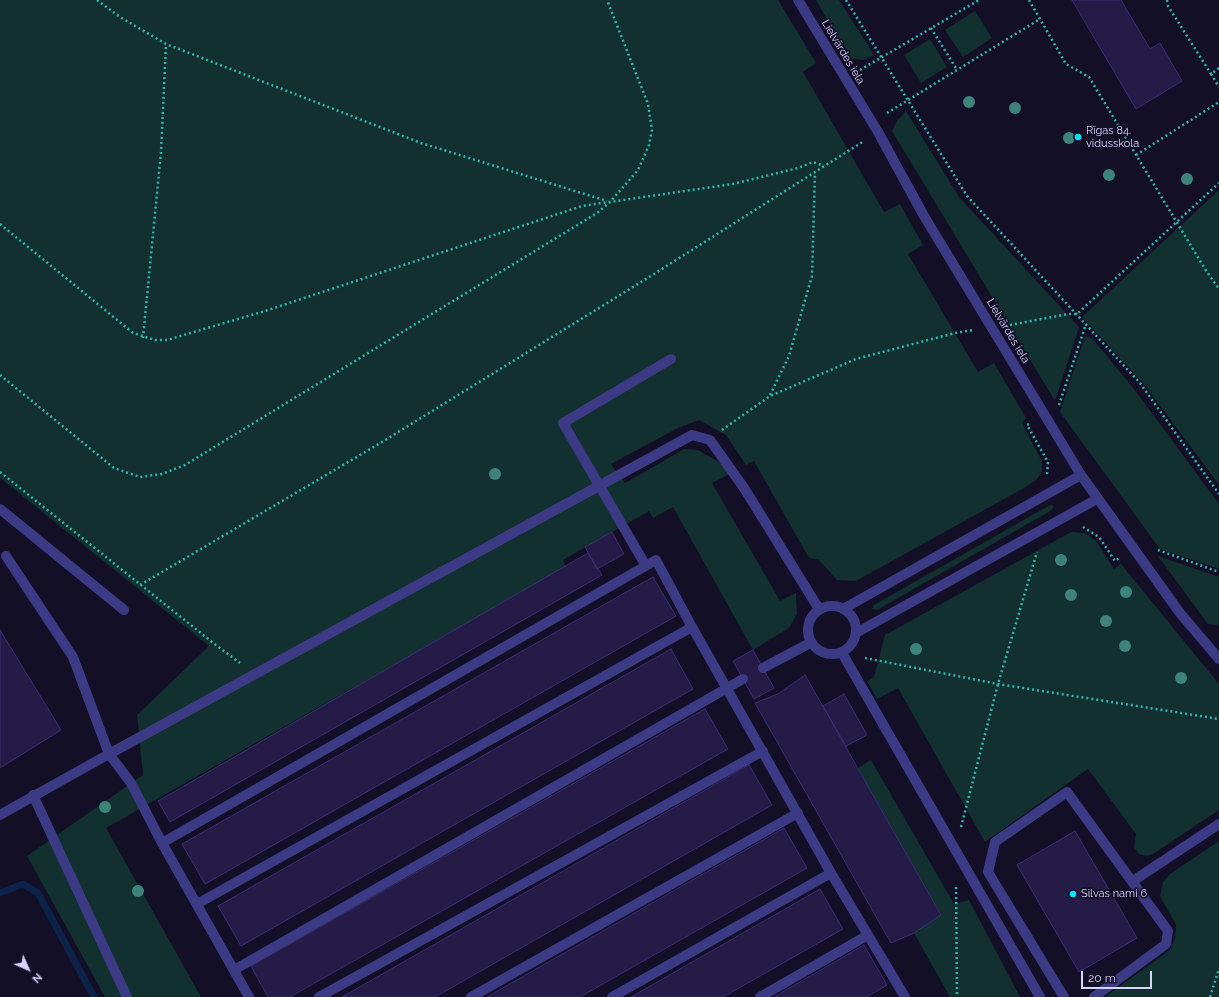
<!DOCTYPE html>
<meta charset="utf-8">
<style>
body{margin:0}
#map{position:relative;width:1219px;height:997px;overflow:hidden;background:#130f26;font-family:Raleway,sans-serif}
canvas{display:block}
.north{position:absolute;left:8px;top:949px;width:40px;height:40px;-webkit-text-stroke:3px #130f26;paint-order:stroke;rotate:135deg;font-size:11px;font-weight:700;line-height:16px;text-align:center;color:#d9d4ff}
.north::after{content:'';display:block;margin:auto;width:14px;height:18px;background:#d9d4ff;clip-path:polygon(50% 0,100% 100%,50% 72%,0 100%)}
.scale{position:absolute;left:1081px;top:971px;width:71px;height:18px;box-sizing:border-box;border:2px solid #d9d4ff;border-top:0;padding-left:5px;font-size:12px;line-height:14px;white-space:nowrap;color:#d9d4ff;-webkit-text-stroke:3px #130f26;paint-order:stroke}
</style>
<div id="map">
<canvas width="1219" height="997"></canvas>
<div class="north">N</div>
<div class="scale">20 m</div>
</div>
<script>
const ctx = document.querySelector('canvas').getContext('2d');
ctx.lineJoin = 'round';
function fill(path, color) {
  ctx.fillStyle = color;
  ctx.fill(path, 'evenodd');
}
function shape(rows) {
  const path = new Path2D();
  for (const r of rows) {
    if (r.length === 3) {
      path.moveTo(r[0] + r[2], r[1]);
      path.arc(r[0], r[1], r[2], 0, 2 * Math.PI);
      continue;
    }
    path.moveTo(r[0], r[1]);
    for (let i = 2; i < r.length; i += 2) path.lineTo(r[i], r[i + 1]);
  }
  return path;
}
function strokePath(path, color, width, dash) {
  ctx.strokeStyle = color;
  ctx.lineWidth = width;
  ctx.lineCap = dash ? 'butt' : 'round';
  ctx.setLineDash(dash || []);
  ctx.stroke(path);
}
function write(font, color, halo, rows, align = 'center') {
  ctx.font = font + ' Raleway,sans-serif';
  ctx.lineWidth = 3.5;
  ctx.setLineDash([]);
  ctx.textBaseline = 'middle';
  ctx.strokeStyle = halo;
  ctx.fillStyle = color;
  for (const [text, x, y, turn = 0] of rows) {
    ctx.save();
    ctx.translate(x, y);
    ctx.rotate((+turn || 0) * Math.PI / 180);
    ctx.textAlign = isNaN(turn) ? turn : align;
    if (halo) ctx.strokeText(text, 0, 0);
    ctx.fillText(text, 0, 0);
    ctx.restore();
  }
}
const green = shape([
 [0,0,778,0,816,63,803,72,884,212,900,204,923,245,908,254,978,372,994,363,1026,418,1022,423,1042,461,1042,472,1036,480,1024,488,856,581,837,580,818,559,809,558,754,461,746,465,726,435,699,420,678,428,611,464,625,483,684,449,698,450,719,462,729,474,712,483,780,601,796,593,797,614,789,628,753,650,673,507,653,518,649,511,563,560,566,567,106,828,201,997,105,997,27,856,143,775,137,715,209,646,0,478],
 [816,0,839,0,874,55,863,60,849,58],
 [975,11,992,38,963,57,945,30],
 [930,39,947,67,921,83,904,55],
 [906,111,959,197,1079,327,1055,401,892,131,897,121],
 [1219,190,1219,485,1144,384,1082,317],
 [1085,336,1092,338,1134,389,1219,504,1219,569,1160,549,1060,412],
 [1050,505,1054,506,1052,510,877,610,872,609,874,605],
 [1071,532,1085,533,1096,541,1114,569,1121,564,1219,684,1219,810,1153,854,1146,856,1139,854,1134,847,1136,834,1088,769,985,842,898,688,877,699,867,681,874,677,885,635],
 [1158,556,1219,577,1219,625,1208,624],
 [871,760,954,904,969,900,1020,997,950,997,914,933,941,914,858,768],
 [1219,841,1219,997,1105,997,1170,950,1175,938,1176,925,1160,896,1163,882,1170,874]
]);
const stream = shape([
 [0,893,23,884,38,893,94,997]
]);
const building = shape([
 [1072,0,1121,0,1150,49,1160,43,1182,81,1136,109,1072,0],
 [612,532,624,554,597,569,585,547,612,532],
 [588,553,602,575,170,822,158,801,588,553],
 [653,577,676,616,205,884,182,844,653,577],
 [0,630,61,730,0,768,0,630],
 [671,649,693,689,241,946,218,906,671,649],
 [753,650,774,688,754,699,733,661,753,650],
 [805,675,941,915,914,933,891,943,755,703,778,694,805,675],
 [844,694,867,735,846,746,823,706,844,694],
 [705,709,728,749,290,997,268,997,251,966,705,709],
 [749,765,772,805,435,997,342,997,749,765],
 [784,828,807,868,580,997,487,997,784,828],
 [1075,831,1137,938,1079,972,1017,865,1075,831],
 [820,889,843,929,723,997,631,997,820,889],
 [864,945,887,985,867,997,774,997,864,945]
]);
const path = shape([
 [97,0,120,17,166,44,421,143,607,201],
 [846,0,967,196,1140,383,1219,494],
 [1029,0,1066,64,1089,77,1205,269,1219,289],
 [1167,0,1168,6,1211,74],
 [931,28,957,70],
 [1219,68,1211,74,1219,87],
 [860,70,979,0],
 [887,113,1040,19],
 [1136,155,1219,102],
 [0,224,133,333,155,340,167,340,265,311,582,206,733,184,798,168,813,162,824,166],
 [1010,325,1068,314,1077,314,1219,183],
 [143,338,161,152,166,44],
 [0,375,114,468,140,477,162,474,185,465,597,213,610,202,638,170,649,145,652,130,648,104,607,0],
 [770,395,789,356,812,276,815,172],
 [1059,405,1086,324],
 [1029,424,1027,425,1048,462,1047,474],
 [722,430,770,396,856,359,955,333,973,330],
 [0,472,212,642,240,663],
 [1083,527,1099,537,1115,561,1119,558],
 [1158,550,1219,572],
 [140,585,382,442,654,274,864,141],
 [865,658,998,684,1219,719],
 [961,827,998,684,1037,552],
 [956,887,957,997],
 [1210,997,1219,969]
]);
const lane = shape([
 [0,509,124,610],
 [646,566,563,423,671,359],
 [832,630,24],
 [843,609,1081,475],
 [856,633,1097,499],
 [842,653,1040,997],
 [763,668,810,643],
 [33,795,127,997],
 [0,815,109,754,73,657,6,556],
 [162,843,131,783,109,754,692,435,710,440,744,488,819,609],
 [1133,881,1219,824],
 [197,904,692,627],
 [234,970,743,679],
 [249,997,162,843,656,560,692,627,831,873,905,997],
 [319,997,763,751],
 [471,997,798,813],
 [612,997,831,873],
 [760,997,868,935],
 [1064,997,988,872,995,842,1067,792,1168,931,1166,944,1094,997]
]);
const street = shape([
 [798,0,878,132,924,216,1081,475,1180,613,1219,659]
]);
const trees = [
 [969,102],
 [1015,108],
 [1069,138],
 [1109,175],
 [1187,179],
 [495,474],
 [1061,560],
 [1126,592],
 [1071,595],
 [1106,621],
 [1125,646],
 [916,649],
 [1181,678],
 [105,807],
 [138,891]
];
const markers = [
 [1078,137,4,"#00e5ff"],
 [1073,894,4,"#00e5ff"]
];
const streetNames = [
 ["Lielvārdes iela",843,52,59],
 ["Lielvārdes iela",1008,331,59]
];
const poiNames = [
 ["Rīgas 84.",1086,131],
 ["vidusskola",1086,144],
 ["Silvas nami 6",1081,894]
];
fill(green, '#12302f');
strokePath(stream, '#0c2248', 7);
fill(building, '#241b47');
strokePath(building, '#3b2d73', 1);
strokePath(path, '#2fb8b0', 2.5, [2, 3]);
strokePath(lane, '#3d3a85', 10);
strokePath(street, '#3d3a85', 10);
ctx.fillStyle = '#3d827b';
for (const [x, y] of trees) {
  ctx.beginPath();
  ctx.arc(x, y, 6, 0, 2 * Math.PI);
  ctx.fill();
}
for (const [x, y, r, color] of markers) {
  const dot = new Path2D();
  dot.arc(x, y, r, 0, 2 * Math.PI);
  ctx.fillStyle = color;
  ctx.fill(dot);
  strokePath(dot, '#130f26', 1.5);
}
write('11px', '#d9d4ff', '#130f26', streetNames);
write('11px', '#d9d4ff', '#130f26', poiNames, 'left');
</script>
